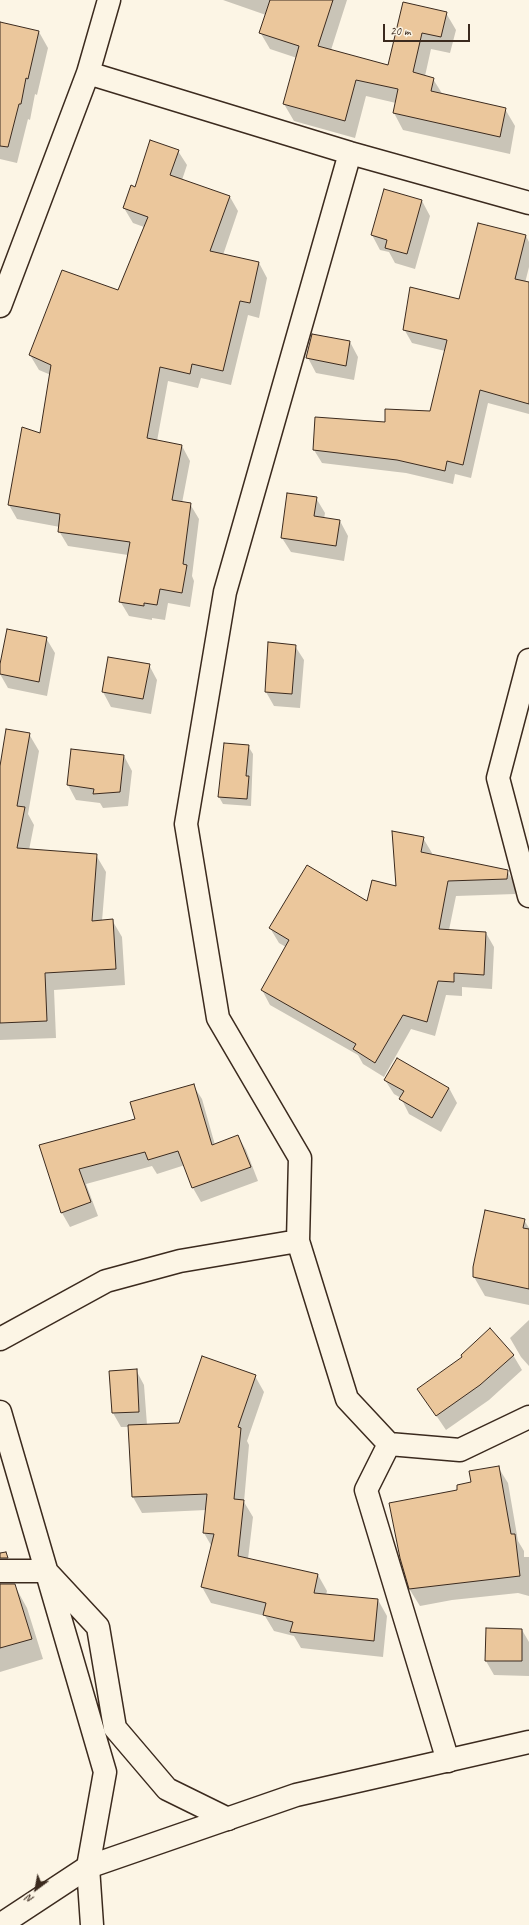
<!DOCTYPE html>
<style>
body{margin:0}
#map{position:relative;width:529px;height:1925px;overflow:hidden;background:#fcf5e5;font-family:Caveat,sans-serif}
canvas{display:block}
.north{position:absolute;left:16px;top:1869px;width:40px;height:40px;-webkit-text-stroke:3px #fcf5e5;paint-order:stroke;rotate:212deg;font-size:11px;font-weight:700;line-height:16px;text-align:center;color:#3b2a1e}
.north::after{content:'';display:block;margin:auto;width:14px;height:18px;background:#3b2a1e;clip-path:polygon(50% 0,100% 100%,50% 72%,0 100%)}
.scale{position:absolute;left:383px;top:24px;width:87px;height:18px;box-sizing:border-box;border:2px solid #3b2a1e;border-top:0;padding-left:5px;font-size:12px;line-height:14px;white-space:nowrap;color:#3b2a1e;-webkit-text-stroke:3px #fcf5e5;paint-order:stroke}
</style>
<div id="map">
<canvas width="529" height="1925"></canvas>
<div class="north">N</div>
<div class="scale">20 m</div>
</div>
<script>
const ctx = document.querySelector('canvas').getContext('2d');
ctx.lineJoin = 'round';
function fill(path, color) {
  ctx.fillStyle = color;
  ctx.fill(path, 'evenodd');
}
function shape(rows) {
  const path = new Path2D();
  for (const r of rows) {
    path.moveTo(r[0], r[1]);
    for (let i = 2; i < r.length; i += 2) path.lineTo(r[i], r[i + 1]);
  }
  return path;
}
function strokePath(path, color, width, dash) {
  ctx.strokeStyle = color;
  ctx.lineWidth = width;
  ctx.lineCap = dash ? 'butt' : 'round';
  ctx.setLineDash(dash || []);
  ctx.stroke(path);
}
const shadow = shape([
 [223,0,347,0,331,50,389,66,403,3,446,13,456,30,450,53,431,49,425,76,433,79,443,95,505,109,515,126,510,154,403,130,394,113,396,103,366,96,355,138,294,121,284,104,297,58,270,49,260,32,266,15],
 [0,23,39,32,48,48,37,95,35,94,30,120,28,119,17,163,0,159],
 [178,151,187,165,182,180,230,197,238,211,223,255,259,263,267,278,259,318,248,315,231,385,201,378,198,388,168,381,157,441,182,446,190,461,182,503,190,504,199,519,192,576,194,581,190,607,168,603,165,620,152,618,152,620,129,616,120,601,128,555,68,546,59,531,60,527,17,519,9,505,41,435,51,375,39,370,30,355,118,292,144,227,133,223,124,208,136,188],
 [422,201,430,216,415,269,395,263,389,252,380,250,372,235],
 [526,236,529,242,529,267,525,283,529,283,529,414,488,403,471,478,455,474,453,484,406,473,322,463,314,450,386,423,431,412,445,351,412,343,404,329,459,300],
 [350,342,358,357,354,380,316,373,308,358],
 [316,498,325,513,324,519,340,521,348,536,344,561,291,552,282,538],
 [46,638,55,653,47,696,8,688,0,674,0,669],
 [295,646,304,660,300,708,274,706,266,692],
 [149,665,157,680,151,714,111,707,103,692],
 [29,734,39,751,28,814,34,825,29,850,96,855,106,872,102,921,112,920,122,937,125,985,54,990,56,1038,0,1040,0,772],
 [248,746,253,754,251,806,223,804,219,797],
 [72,750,124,756,132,771,128,806,103,808,100,803,76,800,68,785],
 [423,838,432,853,431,855,507,871,516,886,515,894,456,896,449,930,486,933,494,947,492,989,462,987,462,996,446,995,435,1036,411,1029,384,1077,363,1064,358,1055,270,1005,262,990,286,947,279,943,270,928,368,903,397,887],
 [385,1080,449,1088,457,1103,441,1132,409,1114,401,1098,394,1094],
 [193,1085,202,1099,215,1145,238,1136,246,1150,258,1181,201,1202,193,1188,185,1165,157,1174,152,1166,86,1184,98,1216,70,1227,62,1213,40,1145,137,1119],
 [524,1220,529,1228,529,1305,485,1296,474,1277],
 [529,1320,529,1366,521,1357,510,1338],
 [513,1355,522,1370,489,1400,446,1430,419,1390],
 [136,1370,144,1385,147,1425,179,1424,255,1376,264,1392,247,1441,249,1445,244,1502,253,1517,248,1559,318,1575,327,1591,326,1595,378,1600,387,1616,383,1657,301,1648,294,1636,274,1631,265,1616,211,1603,202,1587,212,1547,204,1533,206,1510,142,1513,133,1497,129,1427,121,1427,113,1413],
 [498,1467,508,1483,518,1541,524,1551,524,1557,529,1557,529,1596,518,1593,452,1600,420,1606,410,1590,401,1558,459,1491],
 [16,1588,27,1608,43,1659,0,1672,0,1592],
 [522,1630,529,1642,529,1676,494,1675,486,1661]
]);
const building = shape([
 [270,0,333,0,318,46,388,65,403,2,447,12,441,37,422,33,413,72,434,78,431,91,506,108,500,137,393,113,398,89,356,80,345,121,283,104,299,46,259,33,270,0],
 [0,22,39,31,28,79,26,78,21,104,19,104,8,147,0,146,0,22],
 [150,140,179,150,170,175,230,196,210,251,259,262,250,303,240,301,223,371,192,364,190,374,160,367,147,438,182,445,172,500,191,503,183,564,187,565,182,593,160,589,157,605,144,603,144,606,119,602,130,542,58,532,60,514,8,505,22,427,40,433,51,365,29,355,62,270,118,290,148,217,123,208,131,185,135,187,150,140],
 [384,189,422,200,407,254,385,248,387,240,371,235,384,189],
 [478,223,526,235,515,279,529,282,529,404,480,390,463,465,447,461,445,471,397,460,313,450,315,417,385,422,385,409,430,411,447,340,403,330,410,287,459,299,478,223],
 [312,334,350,341,346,366,306,358,312,334],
 [287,493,317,497,314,516,340,520,336,546,281,538,287,493],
 [7,629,47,637,39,682,0,674,0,664,7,629],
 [268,642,296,645,292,694,265,692,268,642],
 [108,657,150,664,143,699,102,692,108,657],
 [6,729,30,733,17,806,25,807,17,848,97,854,92,921,113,919,116,969,45,973,47,1021,0,1023,0,766,6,729],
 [224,743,249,745,246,776,249,776,247,799,218,797,224,743],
 [71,749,124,755,120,792,93,794,94,789,67,785,71,749],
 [392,831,424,837,421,852,508,870,507,879,448,881,439,929,486,932,484,975,454,973,454,982,438,981,427,1022,403,1015,375,1063,353,1049,356,1044,261,990,289,940,269,928,307,865,367,901,372,880,396,886,392,831],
 [397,1058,449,1088,432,1118,399,1099,404,1091,384,1080,397,1058],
 [194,1084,212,1145,238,1135,251,1167,192,1188,178,1151,148,1160,145,1152,79,1169,91,1202,61,1213,39,1145,135,1119,130,1102,194,1084],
 [485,1210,525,1219,523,1228,529,1229,529,1289,473,1277,473,1267,485,1210],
 [490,1328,514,1355,480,1385,436,1416,417,1389,462,1357,461,1355,490,1328],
 [202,1356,256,1375,238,1427,241,1428,234,1499,244,1500,238,1556,318,1574,314,1593,378,1599,374,1641,290,1632,293,1622,263,1615,266,1603,201,1587,214,1534,203,1533,207,1494,132,1497,128,1425,179,1423,202,1356],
 [137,1369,139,1412,112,1413,109,1371,137,1369],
 [499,1466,511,1534,515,1534,520,1576,409,1589,400,1558,389,1503,457,1490,457,1485,471,1482,469,1471,499,1466],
 [6,1552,8,1558,0,1558,0,1553,6,1552],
 [0,1584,15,1584,32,1639,0,1648,0,1584],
 [486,1628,522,1629,522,1661,485,1661,486,1628]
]);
const minor = shape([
 [88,73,350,153,529,203],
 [350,153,225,592,186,824,218,1018,300,1158,298,1241,347,1399,389,1444,460,1450,529,1417],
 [0,306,88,73,109,0],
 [529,660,498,778,529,896],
 [0,1339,106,1281,180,1261,298,1241],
 [0,1412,105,1772,88,1867,92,1925],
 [389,1444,366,1490,448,1761],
 [0,1571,46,1571,98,1627,115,1728,167,1789,228,1819]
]);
const tertiary = shape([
 [0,1925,88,1867,296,1795,529,1742]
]);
fill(shadow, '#0003');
fill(building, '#ebc79c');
strokePath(building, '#3b2a1e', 1);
strokePath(minor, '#3b2a1e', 25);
strokePath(tertiary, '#3b2a1e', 25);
strokePath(minor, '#fcf5e5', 22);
strokePath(tertiary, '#fcf5e5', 22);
</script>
